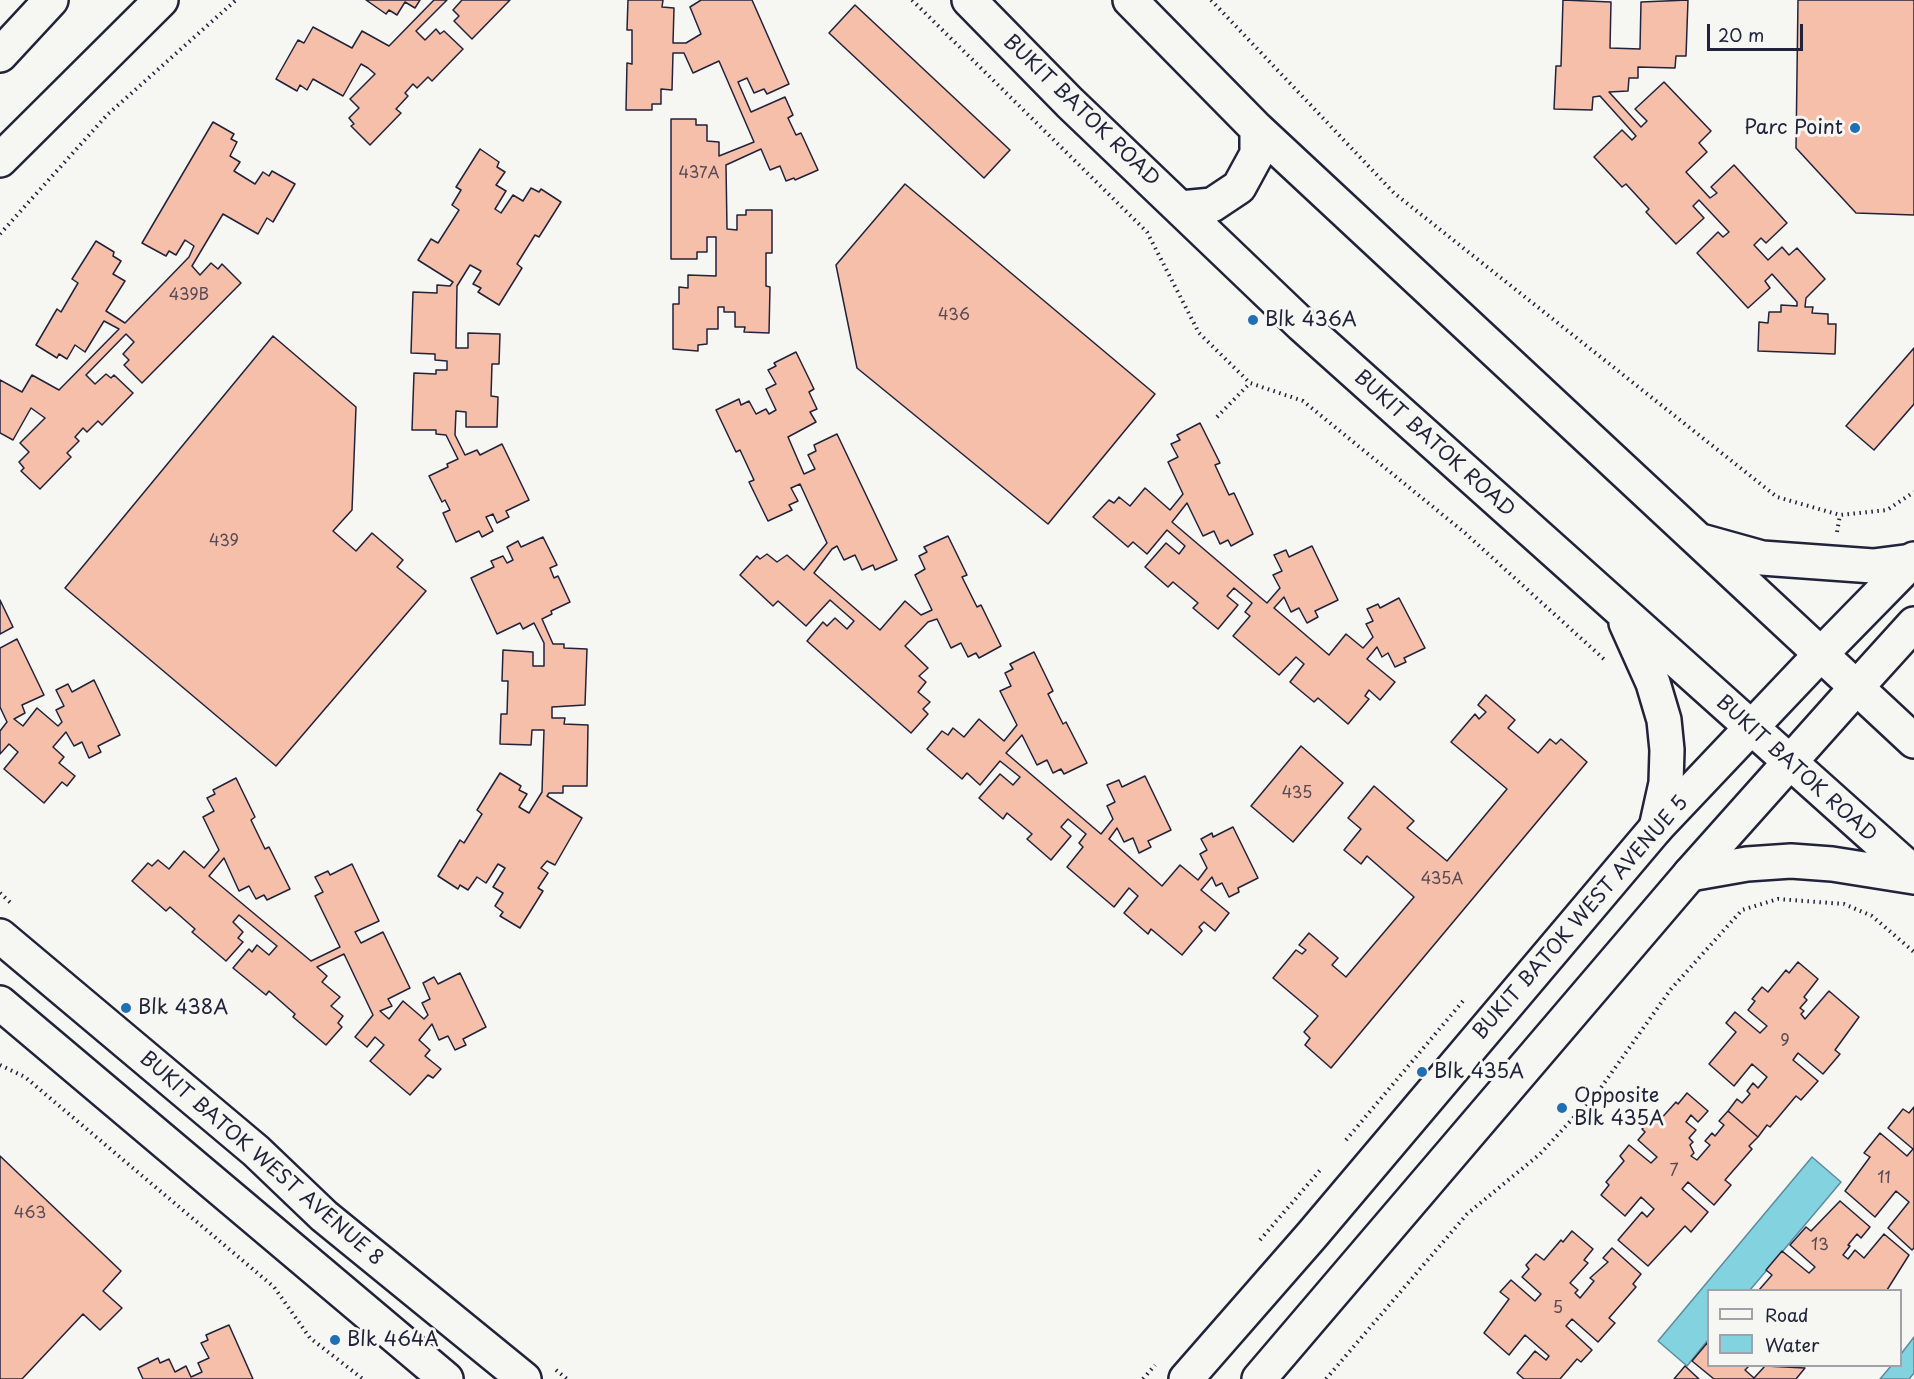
<!DOCTYPE html>
<style>
body{margin:0}
#map{position:relative;width:1914px;height:1379px;overflow:hidden;background:#f6f6f2;font-family:"Playpen Sans",sans-serif}
canvas{display:block}
.legend{position:absolute;left:1707px;top:1289px;width:195px;height:78px;box-sizing:border-box;background:#f6f6f2;border:2px solid #a1a1a9;margin:0;padding:8px 10px;list-style:none;font-size:18px;color:#22223b}
.legend li{display:flex;align-items:center;gap:12px;height:30px}
.legend b{width:30px;border:2px solid #a1a1a9}
.scale{position:absolute;left:1707px;top:24px;width:96px;height:27px;box-sizing:border-box;border:3px solid #22223b;border-top:0;padding-left:8px;font-size:18px;line-height:21px;white-space:nowrap;color:#22223b;-webkit-text-stroke:4px #f6f6f2;paint-order:stroke}
</style>
<div id="map">
<canvas width="1914" height="1379"></canvas>
<ul class="legend">
<li><b style="height:8px;background:#f6f6f2"></b>Road</li>
<li><b style="height:16px;background:#83d2e0"></b>Water</li>
</ul>
<div class="scale">20 m</div>
</div>
<script>
const ctx = document.querySelector('canvas').getContext('2d');
ctx.lineJoin = 'round';
function fill(path, color) {
  ctx.fillStyle = color;
  ctx.fill(path, 'evenodd');
}
function shape(rows) {
  const path = new Path2D();
  for (const r of rows) {
    path.moveTo(r[0], r[1]);
    for (let i = 2; i < r.length; i += 2) path.lineTo(r[i], r[i + 1]);
  }
  return path;
}
function strokePath(path, color, width, dash) {
  ctx.strokeStyle = color;
  ctx.lineWidth = width;
  ctx.lineCap = dash ? 'butt' : 'round';
  ctx.setLineDash(dash || []);
  ctx.stroke(path);
}
function write(font, color, halo, rows, align = 'center') {
  ctx.font = font + ' "Playpen Sans",sans-serif';
  ctx.lineWidth = 6;
  ctx.setLineDash([]);
  ctx.textBaseline = 'middle';
  ctx.strokeStyle = halo;
  ctx.fillStyle = color;
  for (const [text, x, y, turn = 0] of rows) {
    ctx.save();
    ctx.translate(x, y);
    ctx.rotate((+turn || 0) * Math.PI / 180);
    ctx.textAlign = isNaN(turn) ? turn : align;
    if (halo) ctx.strokeText(text, 0, 0);
    ctx.fillText(text, 0, 0);
    ctx.restore();
  }
}
const water = shape([
 [1812,1157,1841,1182,1750,1290,1708,1290,1708,1340,1687,1366,1658,1341,1812,1157],
 [1914,1337,1914,1373,1909,1379,1880,1379,1891,1366,1900,1366,1901,1354,1914,1337]
]);
const building = shape([
 [366,0,420,0,415,8,405,2,397,15,389,10,386,14,366,0],
 [434,0,447,0,416,31,425,40,436,29,440,34,444,31,463,49,432,81,428,77,417,88,413,84,405,93,408,96,396,109,401,113,370,145,351,126,354,124,349,118,359,108,350,99,375,74,368,68,361,64,343,96,313,79,307,90,300,85,297,91,276,79,298,40,304,43,313,27,352,48,362,31,389,46,434,0],
 [462,0,510,0,472,39,454,21,459,16,453,10,462,0],
 [628,0,663,0,662,7,674,8,673,43,686,43,701,34,690,7,701,0,752,0,789,84,767,94,764,89,754,93,747,78,738,82,751,112,785,97,793,115,788,118,796,135,801,133,818,170,795,180,794,178,786,181,780,166,770,170,761,149,726,165,727,229,737,230,737,215,746,215,746,210,772,210,772,253,766,253,766,286,770,287,769,333,744,332,745,327,735,327,735,312,724,312,724,307,718,307,718,329,707,329,707,344,698,345,698,351,673,349,673,304,679,304,679,287,688,288,688,275,716,276,716,237,707,237,707,252,697,252,697,259,671,259,671,119,696,119,696,125,707,125,707,141,719,142,719,156,754,142,719,61,693,73,684,53,673,53,672,90,661,89,661,104,652,104,652,110,626,110,627,63,632,64,632,30,627,30,628,0],
 [1563,0,1611,2,1610,48,1640,49,1641,2,1688,0,1686,56,1676,56,1675,68,1638,67,1638,78,1629,78,1628,91,1609,92,1641,127,1647,121,1635,109,1664,82,1711,131,1699,143,1707,152,1686,172,1710,198,1717,193,1711,187,1734,165,1787,223,1766,243,1761,238,1754,245,1768,260,1782,247,1789,255,1797,248,1825,279,1806,298,1805,307,1813,307,1812,313,1828,314,1828,324,1836,324,1835,354,1758,351,1759,322,1768,323,1769,312,1781,312,1781,305,1797,306,1797,302,1772,274,1765,281,1770,288,1748,308,1697,253,1718,232,1723,237,1729,232,1699,200,1693,206,1704,218,1676,244,1646,212,1649,209,1626,184,1622,187,1594,157,1622,130,1632,140,1636,136,1600,96,1593,97,1592,110,1554,109,1556,66,1561,66,1563,0],
 [1798,0,1914,0,1914,215,1856,213,1796,148,1798,0],
 [855,5,1010,150,984,178,829,33,855,5],
 [213,122,234,134,231,139,237,142,230,156,240,162,234,171,255,184,263,172,269,176,272,171,295,184,273,222,267,218,258,234,223,214,192,266,200,275,211,263,218,269,222,264,241,283,142,383,124,365,129,360,123,354,134,342,126,334,86,375,95,384,106,374,111,378,114,375,133,393,102,425,98,421,87,432,83,428,75,437,79,441,67,453,71,457,40,489,21,471,24,468,19,462,29,452,20,443,45,418,31,408,13,440,0,433,0,380,22,392,32,375,59,390,119,329,104,321,85,352,75,345,67,359,59,354,57,358,36,345,57,309,61,312,78,283,72,279,96,241,114,252,113,256,121,261,113,274,125,281,106,311,125,323,189,257,194,246,185,240,176,255,169,251,166,256,142,243,213,122],
 [480,149,499,162,497,167,505,172,496,185,506,191,495,209,501,213,513,195,523,201,531,188,539,192,541,189,561,202,539,237,535,235,517,264,522,268,499,305,478,292,481,288,473,284,481,271,470,265,457,286,456,348,468,348,468,333,500,334,499,364,492,364,491,396,498,397,497,427,466,427,466,412,456,411,455,435,465,455,477,450,480,455,502,444,529,500,506,511,509,517,497,523,493,514,486,517,493,531,482,537,479,531,456,542,443,513,450,510,445,500,442,502,429,476,448,467,447,464,458,459,446,435,436,434,436,430,412,430,414,373,436,374,436,370,447,370,447,361,435,360,435,354,411,353,413,292,437,293,437,285,450,286,453,282,418,260,431,239,438,243,459,210,452,205,461,190,456,187,480,149],
 [905,184,1155,394,1048,524,857,368,836,265,905,184],
 [273,336,356,407,352,510,333,531,356,551,372,533,403,560,397,567,426,591,276,766,65,588,273,336],
 [1914,348,1914,404,1874,450,1846,426,1914,348],
 [796,352,814,389,809,392,817,409,810,412,816,422,788,437,804,474,815,469,808,455,816,451,814,445,837,434,897,560,875,570,873,565,862,570,855,555,844,560,837,546,832,549,814,573,880,630,905,601,921,615,932,610,915,575,925,569,919,556,927,552,924,547,948,536,967,575,962,577,977,607,981,605,1001,646,979,658,976,653,968,657,961,643,951,648,937,619,928,622,905,646,928,668,919,676,926,682,918,692,930,702,923,709,928,714,911,733,807,641,823,622,827,626,835,618,847,629,854,621,830,600,806,626,778,601,773,606,740,575,757,556,760,559,767,554,777,562,787,555,804,570,827,543,800,484,791,488,798,501,789,505,792,510,768,521,749,482,754,480,740,450,736,452,716,410,739,399,741,405,749,401,756,414,766,409,769,414,776,410,766,389,776,384,768,370,776,366,774,363,796,352],
 [1200,423,1220,463,1215,465,1229,495,1234,493,1253,534,1231,546,1228,540,1220,544,1214,531,1203,536,1187,503,1172,522,1267,603,1280,588,1273,575,1282,571,1274,555,1286,550,1289,557,1312,546,1338,600,1315,611,1318,617,1307,623,1299,608,1291,612,1284,597,1274,608,1329,655,1346,634,1363,648,1373,637,1366,624,1373,621,1367,609,1378,604,1380,608,1399,598,1425,648,1404,658,1406,662,1395,667,1388,653,1382,657,1377,647,1367,659,1395,682,1380,700,1369,690,1365,696,1369,699,1348,724,1318,698,1314,702,1290,682,1304,664,1296,657,1279,675,1233,636,1250,616,1245,612,1252,603,1234,588,1227,596,1238,605,1218,629,1193,608,1198,603,1173,582,1168,587,1145,567,1166,543,1179,554,1185,546,1167,530,1147,554,1133,542,1128,547,1093,517,1109,500,1114,503,1119,497,1130,506,1145,488,1170,510,1183,494,1168,462,1178,457,1171,444,1180,440,1177,435,1200,423],
 [543,537,557,565,550,568,554,578,558,576,570,602,551,611,552,614,542,619,553,644,564,644,564,648,587,649,585,705,552,707,552,718,565,718,564,724,588,725,587,786,563,786,563,793,549,793,547,796,582,818,555,865,547,861,541,868,548,873,538,888,543,891,520,928,500,916,503,912,495,906,503,893,493,887,505,868,498,864,486,883,477,877,468,890,460,885,458,889,438,876,460,840,464,843,482,814,477,810,500,773,521,786,519,790,527,794,519,807,529,813,542,792,544,730,532,730,531,745,500,744,501,714,507,714,508,681,502,681,503,650,533,652,533,666,544,666,544,643,534,623,523,629,520,623,497,634,471,578,494,567,491,561,503,556,507,563,513,560,507,547,518,541,521,547,543,537],
 [0,600,13,627,0,634,0,600],
 [17,639,44,695,22,705,25,713,14,719,23,726,37,708,58,726,62,722,56,710,64,706,56,690,68,684,72,692,94,680,120,735,98,746,101,752,89,758,82,742,74,746,66,732,53,747,64,757,59,763,75,776,67,786,62,782,44,803,4,769,18,752,9,744,0,754,0,731,7,722,0,707,0,648,17,639],
 [1034,652,1053,691,1048,694,1063,724,1066,722,1087,763,1064,774,1061,769,1053,773,1047,760,1037,765,1022,735,1006,753,1101,834,1113,819,1107,806,1115,802,1107,785,1119,780,1122,787,1145,776,1171,830,1148,841,1151,847,1139,853,1133,838,1124,842,1117,828,1109,839,1162,886,1180,865,1198,880,1207,868,1200,854,1207,850,1201,839,1212,833,1213,837,1233,827,1258,878,1238,888,1239,892,1229,897,1222,883,1216,886,1212,877,1201,890,1229,913,1215,931,1204,922,1199,927,1202,931,1182,955,1151,929,1148,934,1124,913,1138,896,1129,888,1114,907,1067,867,1083,847,1079,843,1086,834,1068,819,1061,827,1071,836,1051,860,1027,839,1032,834,1007,813,1003,819,979,798,1000,774,1013,785,1020,777,1000,761,980,785,967,773,962,779,927,749,942,731,948,735,953,728,964,737,979,719,1004,741,1017,725,1000,691,1011,686,1005,673,1013,669,1010,664,1034,652],
 [1486,695,1515,720,1508,728,1538,753,1550,739,1556,744,1561,739,1587,762,1331,1068,1305,1045,1310,1038,1304,1032,1318,1016,1273,978,1296,950,1302,954,1306,950,1299,945,1309,933,1338,958,1332,965,1346,977,1414,897,1367,856,1361,864,1344,850,1361,829,1348,818,1374,786,1414,821,1407,828,1447,861,1507,789,1451,742,1475,714,1479,719,1486,712,1478,705,1486,695],
 [1301,746,1343,783,1293,842,1251,806,1301,746],
 [236,778,255,817,251,820,265,849,269,847,290,889,267,900,264,895,256,899,249,886,239,891,224,858,209,876,311,961,340,947,315,896,323,892,315,877,328,871,330,875,352,864,379,921,355,932,361,943,383,932,410,988,388,999,392,1006,380,1011,389,1019,403,1001,424,1019,428,1015,422,1003,430,999,423,983,434,977,438,984,460,973,486,1027,463,1039,466,1045,455,1050,448,1036,439,1040,432,1024,419,1040,430,1050,425,1056,441,1069,433,1078,428,1075,410,1095,370,1061,384,1045,375,1037,367,1047,355,1037,373,1015,344,954,317,967,327,976,322,982,340,997,331,1006,343,1016,338,1023,342,1027,326,1045,293,1017,295,1014,269,991,266,995,233,968,249,949,252,952,257,945,269,955,277,946,239,915,233,922,243,932,238,938,243,942,226,961,192,932,195,929,170,907,166,911,132,881,148,863,152,866,158,860,169,869,184,851,204,868,219,850,203,817,214,811,207,798,215,794,213,790,236,778],
 [1798,962,1818,979,1804,997,1807,1000,1800,1008,1804,1011,1801,1014,1805,1019,1829,991,1859,1017,1835,1050,1840,1054,1823,1074,1798,1053,1793,1060,1818,1081,1801,1100,1796,1096,1770,1127,1767,1125,1758,1137,1728,1111,1737,1099,1742,1103,1750,1094,1747,1091,1753,1083,1758,1088,1767,1077,1752,1064,1734,1086,1709,1064,1736,1032,1726,1023,1735,1012,1760,1033,1767,1026,1748,1010,1755,1001,1752,999,1762,987,1768,992,1786,970,1789,973,1798,962],
 [1687,1093,1708,1111,1698,1122,1691,1115,1686,1122,1696,1130,1689,1138,1693,1142,1690,1145,1694,1153,1691,1156,1697,1160,1710,1145,1705,1141,1712,1133,1715,1136,1724,1125,1719,1121,1728,1111,1758,1137,1749,1146,1752,1149,1725,1180,1731,1185,1714,1205,1688,1182,1682,1189,1708,1212,1691,1232,1685,1226,1648,1266,1618,1240,1642,1212,1647,1217,1654,1209,1641,1197,1625,1216,1601,1195,1609,1185,1606,1182,1624,1161,1620,1156,1629,1145,1651,1163,1657,1157,1638,1140,1645,1132,1642,1129,1652,1118,1658,1122,1676,1102,1678,1104,1687,1093],
 [1914,1107,1914,1248,1912,1250,1888,1228,1909,1202,1896,1191,1875,1217,1845,1191,1870,1157,1864,1153,1880,1133,1907,1156,1913,1149,1888,1128,1903,1109,1909,1113,1914,1107],
 [0,1156,121,1271,103,1291,122,1308,100,1330,83,1314,22,1379,0,1379,0,1156],
 [1840,1201,1870,1227,1861,1238,1857,1234,1848,1245,1850,1246,1843,1255,1848,1259,1855,1250,1864,1258,1884,1234,1909,1255,1887,1290,1759,1290,1772,1275,1766,1270,1782,1251,1809,1273,1815,1267,1790,1245,1806,1227,1811,1231,1840,1201],
 [1572,1231,1593,1249,1584,1260,1588,1263,1570,1283,1578,1290,1575,1293,1580,1298,1594,1281,1590,1278,1608,1262,1603,1258,1612,1248,1641,1274,1633,1284,1636,1287,1609,1318,1615,1323,1598,1342,1572,1319,1566,1326,1592,1350,1581,1362,1577,1359,1560,1379,1524,1379,1517,1373,1535,1351,1546,1360,1549,1356,1525,1335,1509,1355,1484,1333,1509,1299,1500,1292,1511,1280,1535,1301,1541,1294,1522,1277,1529,1269,1526,1265,1536,1254,1544,1260,1561,1240,1563,1242,1572,1231],
 [229,1325,253,1379,143,1379,138,1368,158,1358,160,1363,169,1359,175,1372,186,1366,191,1377,202,1372,198,1363,209,1358,201,1343,208,1340,206,1335,229,1325],
 [1708,1342,1708,1366,1749,1366,1745,1370,1754,1378,1765,1366,1805,1368,1796,1379,1714,1379,1692,1361,1708,1342],
 [1685,1366,1699,1379,1674,1379,1685,1366]
]);
const path = shape([
 [912,0,1147,232,1199,333,1250,383,1303,401,1465,533,1606,661],
 [1211,0,1394,193,1777,497,1840,515,1887,510,1914,492],
 [0,234,108,114,236,0],
 [1217,417,1250,383],
 [1837,532,1840,515],
 [0,893,13,905],
 [0,1065,25,1077,274,1287,310,1338,363,1379],
 [1346,1140,1463,1001],
 [1260,1240,1322,1168],
 [556,1370,567,1379],
 [1143,1379,1155,1365],
 [1326,1379,1467,1214,1540,1154,1600,1089,1671,989,1742,910,1778,899,1844,904,1872,916,1914,952]
]);
const street = shape([
 [0,936,256,1151,324,1216,524,1379],
 [0,1003,446,1379],
 [1186,1379,1312,1235,1656,828,1820,655],
 [1259,1379,1690,874,1856,688]
]);
const secondary = shape([
 [0,55,51,0],
 [0,160,161,0],
 [1820,655,1914,559],
 [1856,688,1914,624]
]);
const primary = shape([
 [969,0,1070,103,1302,325,1914,873],
 [1130,0,1257,129,1914,741],
 [1181,208,1212,205,1239,187,1257,154,1257,129],
 [1701,541,1762,558,1873,566,1912,561],
 [1626,623,1653,683,1664,720,1667,750,1666,783,1656,828],
 [1690,874,1747,864,1791,861,1832,864,1914,877]
]);
const markers = [
 [1855,128,6,"#1f6fb2"],
 [1253,320,6,"#1f6fb2"],
 [126,1008,6,"#1f6fb2"],
 [1422,1072,6,"#1f6fb2"],
 [1562,1108,6,"#1f6fb2"],
 [335,1340,6,"#1f6fb2"]
];
const numberNames = [
 ["437A",699,174],
 ["439B",189,296],
 ["436",954,316],
 ["439",224,542],
 ["435",1297,794],
 ["435A",1442,880],
 ["9",1785,1042],
 ["7",1674,1172],
 ["11",1884,1179],
 ["463",30,1214],
 ["13",1820,1246],
 ["5",1558,1309]
];
const streetNames = [
 ["BUKIT BATOK ROAD",1081,111,44],
 ["BUKIT BATOK ROAD",1434,444,42],
 ["BUKIT BATOK ROAD",1796,769,42],
 ["BUKIT BATOK WEST AVENUE 5",1581,918,-49],
 ["BUKIT BATOK WEST AVENUE 8",261,1159,41]
];
const poiNames = [
 ["Parc Point",1843,128,"right"],
 ["Blk 436A",1265,320],
 ["Blk 438A",138,1008],
 ["Blk 435A",1434,1072],
 ["Opposite",1574,1096],
 ["Blk 435A",1574,1119],
 ["Blk 464A",347,1340]
];
fill(water, '#83d2e0');
strokePath(water, '#5c8c9e', 1.5);
fill(building, '#f6bfa9');
strokePath(building, '#22223b', 1.5);
strokePath(street, '#22223b', 38);
strokePath(secondary, '#22223b', 38);
strokePath(primary, '#22223b', 38);
strokePath(path, '#22223b', 4, [1.5, 4.5]);
strokePath(street, '#f6f6f2', 33);
strokePath(secondary, '#f6f6f2', 33);
strokePath(primary, '#f6f6f2', 33);
for (const [x, y, r, color] of markers) {
  const dot = new Path2D();
  dot.arc(x, y, r, 0, 2 * Math.PI);
  ctx.fillStyle = color;
  ctx.fill(dot);
  strokePath(dot, '#f6f6f2', 2);
}
write('16px', '#574956', null, numberNames);
write('20px', '#22223b', '#f6f6f2', streetNames);
write('20px', '#22223b', '#f6f6f2', poiNames, 'left');
</script>
